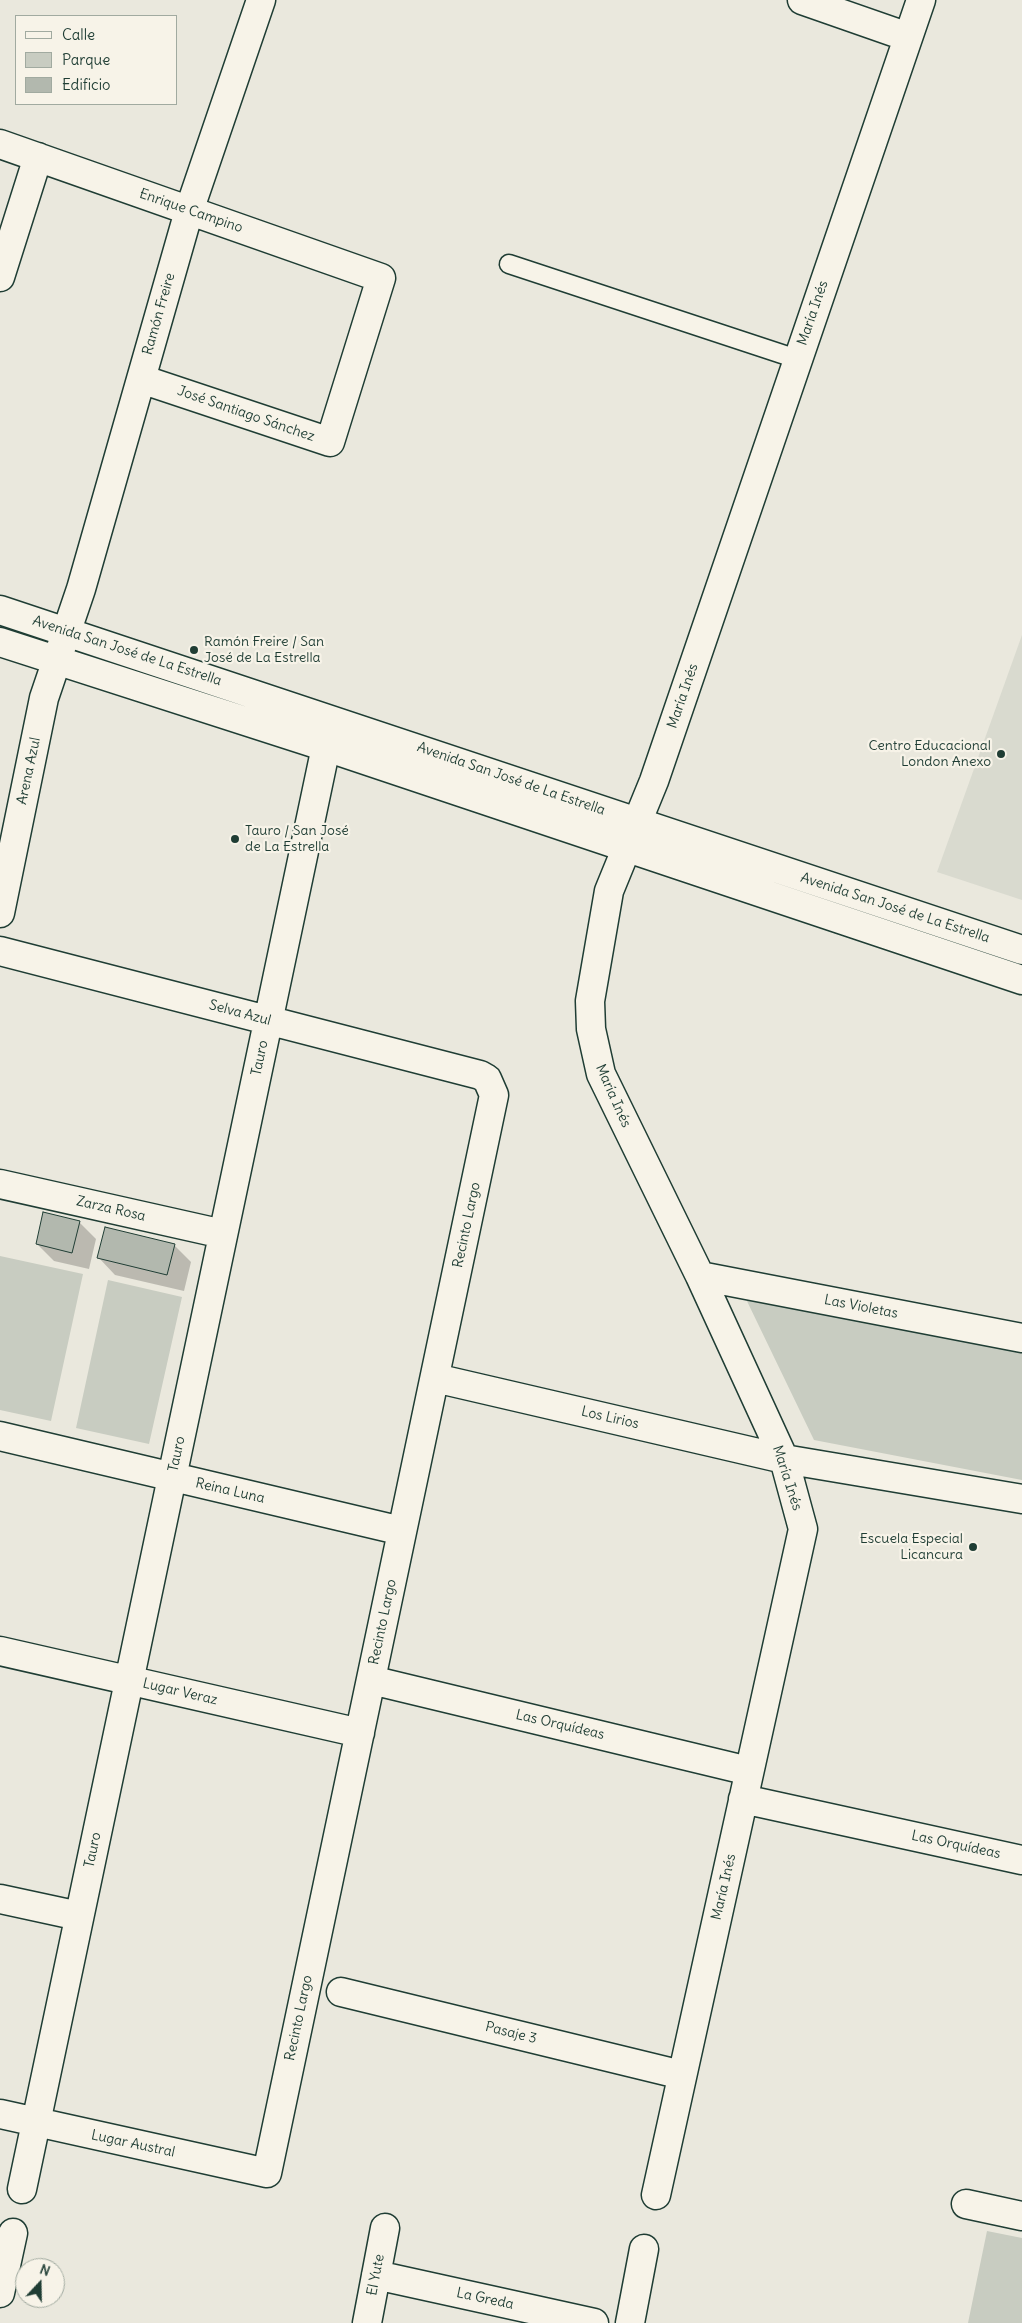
<!DOCTYPE html>
<meta charset="utf-8">
<style>
body{margin:0}
#map{position:relative;width:1022px;height:2323px;overflow:hidden;background:#eae8dd;font-family:Delius,sans-serif}
canvas{display:block}
.legend{position:absolute;left:15px;top:15px;width:162px;height:90px;box-sizing:border-box;background:#f7f3e8;border:1px solid #a1aaa0;margin:0;padding:6px 9px;list-style:none;font-size:15px;color:#1f3d34}
.legend li{display:flex;align-items:center;gap:10px;height:25px}
.legend b{width:25px;border:1px solid #a1aaa0}
.north{position:absolute;left:15px;top:2258px;width:50px;height:50px;box-sizing:border-box;background:#f7f3e8;border:1px solid #a1aaa0;border-radius:50%;rotate:21deg;font-size:14px;font-weight:700;line-height:20px;text-align:center;color:#1f3d34}
.north::after{content:'';display:block;margin:auto;width:18px;height:22px;background:#1f3d34;clip-path:polygon(50% 0,100% 100%,50% 72%,0 100%)}
</style>
<div id="map">
<canvas width="1022" height="2323"></canvas>
<ul class="legend">
<li><b style="height:6px;background:#f7f3e8"></b>Calle</li>
<li><b style="height:14px;background:#c8ccc1"></b>Parque</li>
<li><b style="height:14px;background:#b2b8ae"></b>Edificio</li>
</ul>
<div class="north">N</div>
</div>
<script>
const ctx = document.querySelector('canvas').getContext('2d');
ctx.lineJoin = 'round';
function fill(path, color) {
  ctx.fillStyle = color;
  ctx.fill(path, 'evenodd');
}
function shape(rows) {
  const path = new Path2D();
  for (const r of rows) {
    path.moveTo(r[0], r[1]);
    for (let i = 2; i < r.length; i += 2) path.lineTo(r[i], r[i + 1]);
  }
  return path;
}
function strokePath(path, color, width, dash) {
  ctx.strokeStyle = color;
  ctx.lineWidth = width;
  ctx.lineCap = dash ? 'butt' : 'round';
  ctx.setLineDash(dash || []);
  ctx.stroke(path);
}
function write(font, color, halo, rows, align = 'center') {
  ctx.font = font + ' Delius,sans-serif';
  ctx.lineWidth = 4.5;
  ctx.setLineDash([]);
  ctx.textBaseline = 'middle';
  ctx.strokeStyle = halo;
  ctx.fillStyle = color;
  for (const [text, x, y, turn = 0] of rows) {
    ctx.save();
    ctx.translate(x, y);
    ctx.rotate((+turn || 0) * Math.PI / 180);
    ctx.textAlign = isNaN(turn) ? turn : align;
    if (halo) ctx.strokeText(text, 0, 0);
    ctx.fillText(text, 0, 0);
    ctx.restore();
  }
}
const built = shape([
 [1022,635,1022,900,937,872]
]);
const green = shape([
 [0,1256,83,1274,51,1421,0,1410],
 [108,1280,182,1297,149,1444,76,1428],
 [745,1297,1022,1353,1022,1480,814,1440],
 [987,2231,1022,2238,1022,2323,968,2323]
]);
const shadow = shape([
 [79,1222,96,1239,89,1269,54,1261,37,1244],
 [174,1245,191,1262,184,1291,115,1275,99,1258]
]);
const building = shape([
 [43,1212,80,1221,72,1253,36,1244,43,1212],
 [105,1227,175,1244,167,1275,97,1258,105,1227]
]);
const lane = shape([
 [509,264,797,359]
]);
const street = shape([
 [802,0,908,37],
 [0,144,381,278,330,442,141,379],
 [0,277,38,157],
 [0,913,44,698,81,589,189,211,261,0],
 [0,951,480,1075,487,1079,494,1095,267,2173,0,2114],
 [0,1184,223,1234],
 [700,1276,1022,1338],
 [435,1378,784,1459,1022,1499],
 [0,1436,402,1531],
 [0,1651,360,1733],
 [371,1680,749,1771],
 [743,1799,1022,1860],
 [0,1899,79,1916],
 [341,1992,682,2075],
 [22,2189,331,723],
 [656,2195,803,1529,784,1459,700,1276,601,1074,591,1029,590,1001,609,891,654,781,921,0],
 [966,2204,1022,2216],
 [376,2275,594,2323],
 [0,2293,13,2233],
 [367,2323,385,2228],
 [630,2323,644,2249]
]);
const secondary = shape([
 [0,610,1022,950],
 [0,642,326,747,1022,980]
]);
const markers = [
 [194,650,5,"#1f3d34"],
 [1001,754,5,"#1f3d34"],
 [235,839,5,"#1f3d34"],
 [973,1547,5,"#1f3d34"]
];
const streetNames = [
 ["Enrique Campino",191,211,19],
 ["María Inés",813,313,-71],
 ["Ramón Freire",159,314,-74],
 ["José Santiago Sánchez",246,414,19],
 ["Avenida San José de La Estrella",127,651,18],
 ["María Inés",683,696,-71],
 ["Arena Azul",29,771,-78],
 ["Avenida San José de La Estrella",511,779,19],
 ["Avenida San José de La Estrella",895,908,18],
 ["Selva Azul",240,1013,15],
 ["Tauro",260,1058,-78],
 ["María Inés",613,1096,66],
 ["Zarza Rosa",111,1209,13],
 ["Recinto Largo",467,1225,-78],
 ["Las Violetas",861,1307,11],
 ["Los Lirios",610,1418,13],
 ["Tauro",177,1454,-78],
 ["María Inés",787,1478,72],
 ["Reina Luna",230,1491,13],
 ["Recinto Largo",383,1622,-78],
 ["Lugar Veraz",180,1692,13],
 ["Las Orquídeas",560,1725,13],
 ["Las Orquídeas",956,1845,12],
 ["Tauro",93,1850,-78],
 ["María Inés",724,1887,-77],
 ["Recinto Largo",299,2018,-78],
 ["Pasaje 3",511,2033,14],
 ["Lugar Austral",133,2144,12],
 ["El Yute",376,2275,-79],
 ["La Greda",485,2299,12]
];
const poiNames = [
 ["Ramón Freire / San",204,642],
 ["José de La Estrella",204,658],
 ["Centro Educacional",991,746,"right"],
 ["London Anexo",991,762,"right"],
 ["Tauro / San José",245,831],
 ["de La Estrella",245,847],
 ["Escuela Especial",963,1539,"right"],
 ["Licancura",963,1555,"right"]
];
fill(built, '#d9dacf');
fill(green, '#c8ccc1');
fill(shadow, '#0003');
fill(building, '#b2b8ae');
strokePath(building, '#1f3d34', 1);
strokePath(lane, '#1f3d34', 21);
strokePath(street, '#1f3d34', 31);
strokePath(secondary, '#1f3d34', 31);
strokePath(lane, '#f7f3e8', 18);
strokePath(street, '#f7f3e8', 28);
strokePath(secondary, '#f7f3e8', 28);
for (const [x, y, r, color] of markers) {
  const dot = new Path2D();
  dot.arc(x, y, r, 0, 2 * Math.PI);
  ctx.fillStyle = color;
  ctx.fill(dot);
  strokePath(dot, '#f7f3e8', 2);
}
write('14px', '#1f3d34', '#f7f3e8', streetNames);
write('14px', '#1f3d34', '#f7f3e8', poiNames, 'left');
</script>
